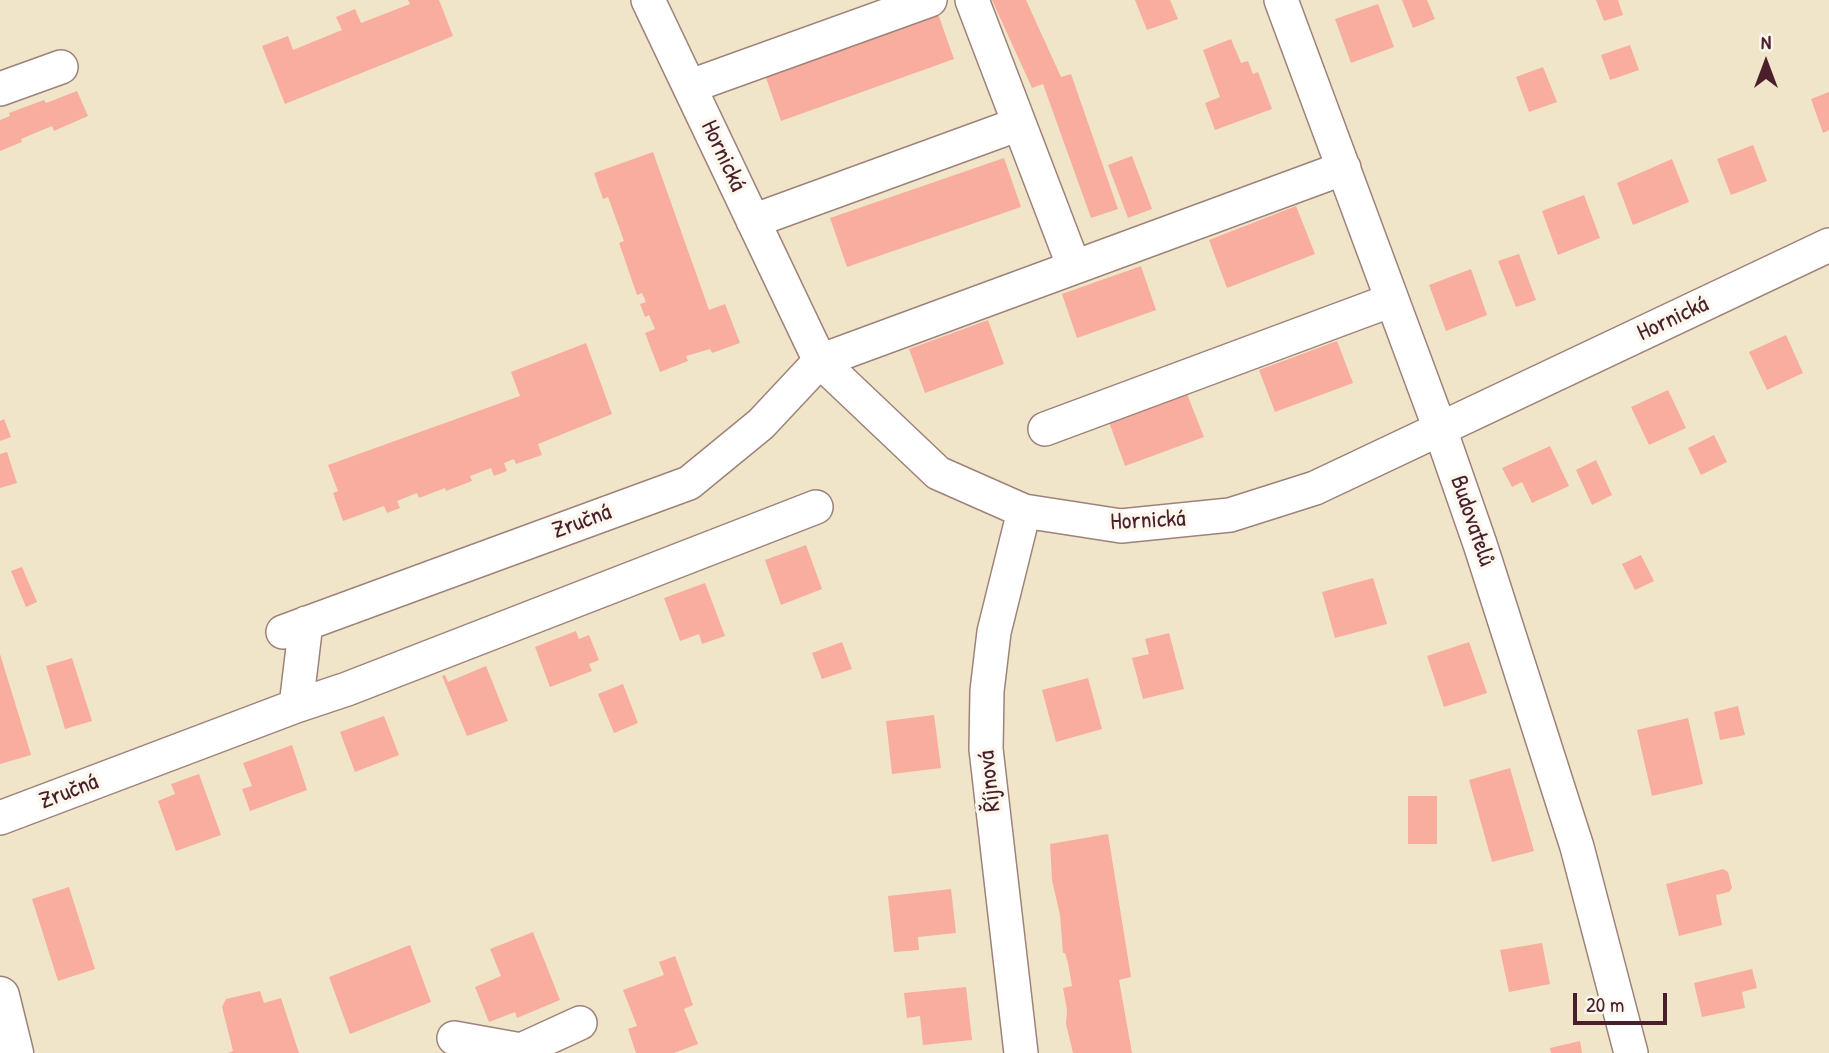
<!DOCTYPE html>
<meta charset="utf-8">
<style>
body{margin:0}
#map{position:relative;width:1829px;height:1053px;overflow:hidden;background:#f1e5c9;font-family:"Patrick Hand",sans-serif}
canvas{display:block}
.north{position:absolute;left:1731px;top:28px;width:70px;height:70px;-webkit-text-stroke:5px #fbf7ec;paint-order:stroke;rotate:0deg;font-size:19px;font-weight:700;line-height:28px;text-align:center;color:#4a1f2b}
.north::after{content:'';display:block;margin:auto;width:24px;height:32px;background:#4a1f2b;clip-path:polygon(50% 0,100% 100%,50% 72%,0 100%)}
.scale{position:absolute;left:1573px;top:993px;width:94px;height:32px;box-sizing:border-box;border:4px solid #4a1f2b;border-top:0;padding-left:9px;font-size:21px;line-height:24px;white-space:nowrap;color:#4a1f2b;-webkit-text-stroke:5px #fbf7ec;paint-order:stroke}
</style>
<div id="map">
<canvas width="1829" height="1053"></canvas>
<div class="north">N</div>
<div class="scale">20 m</div>
</div>
<script>
const ctx = document.querySelector('canvas').getContext('2d');
ctx.lineJoin = 'round';
function fill(path, color) {
  ctx.fillStyle = color;
  ctx.fill(path, 'evenodd');
}
function shape(rows) {
  const path = new Path2D();
  for (const r of rows) {
    path.moveTo(r[0], r[1]);
    for (let i = 2; i < r.length; i += 2) path.lineTo(r[i], r[i + 1]);
  }
  return path;
}
function strokePath(path, color, width, dash) {
  ctx.strokeStyle = color;
  ctx.lineWidth = width;
  ctx.lineCap = dash ? 'butt' : 'round';
  ctx.setLineDash(dash || []);
  ctx.stroke(path);
}
function write(font, color, halo, rows, align = 'center') {
  ctx.font = font + ' "Patrick Hand",sans-serif';
  ctx.lineWidth = 7;
  ctx.setLineDash([]);
  ctx.textBaseline = 'middle';
  ctx.strokeStyle = halo;
  ctx.fillStyle = color;
  for (const [text, x, y, turn = 0] of rows) {
    ctx.save();
    ctx.translate(x, y);
    ctx.rotate((+turn || 0) * Math.PI / 180);
    ctx.textAlign = isNaN(turn) ? turn : align;
    if (halo) ctx.strokeText(text, 0, 0);
    ctx.fillText(text, 0, 0);
    ctx.restore();
  }
}
const building = shape([
 [408,0,439,0,453,36,285,104,262,46,288,36,293,50,342,30,336,17,355,9,361,23,410,4],
 [992,0,1026,0,1061,77,1071,74,1118,209,1091,218,1043,84,1032,88],
 [1135,0,1170,0,1178,19,1147,30],
 [1402,0,1427,0,1435,19,1413,28],
 [1596,0,1618,0,1623,15,1604,21],
 [1378,4,1394,47,1351,63,1335,19],
 [937,11,954,59,781,121,764,72],
 [1231,39,1241,63,1248,61,1253,74,1258,72,1272,109,1215,130,1205,103,1220,97,1203,50],
 [1630,45,1639,70,1610,80,1601,55],
 [1543,67,1557,102,1529,112,1516,77],
 [77,91,88,116,54,131,52,126,21,139,22,142,0,151,0,120,10,116,9,113,44,100,46,103],
 [1829,92,1829,130,1823,133,1811,99],
 [1753,145,1767,181,1731,195,1717,159],
 [653,152,709,310,725,304,740,343,712,353,710,349,686,356,688,361,660,372,645,333,655,329,649,315,645,317,640,304,646,302,642,293,637,295,619,243,624,241,608,197,603,199,594,173],
 [1132,156,1152,209,1128,218,1108,165],
 [1004,158,1021,207,847,267,830,218],
 [1672,159,1689,202,1633,225,1617,183],
 [1584,195,1600,238,1558,255,1542,211],
 [1296,206,1315,254,1227,288,1209,240],
 [1519,254,1536,300,1516,307,1498,261],
 [1141,266,1156,310,1077,338,1062,294],
 [1471,269,1487,315,1446,331,1429,285],
 [988,320,1004,364,925,393,909,349],
 [1786,335,1803,373,1767,390,1749,352],
 [1337,341,1353,383,1275,412,1259,370],
 [586,343,612,414,538,444,542,455,516,464,514,459,504,463,507,471,494,476,491,468,470,476,472,481,446,491,445,488,419,498,417,493,397,501,400,508,387,513,384,506,343,521,333,493,338,491,328,465,520,396,511,372],
 [1668,390,1686,428,1649,445,1631,407],
 [1187,394,1204,437,1125,466,1109,422],
 [4,419,11,437,0,441,0,421],
 [1714,435,1727,462,1701,475,1688,448],
 [1550,446,1569,486,1532,503,1522,482,1512,487,1502,468],
 [7,452,17,483,0,488,0,454],
 [1596,460,1612,495,1592,505,1576,470],
 [806,545,822,589,781,605,765,560],
 [1641,555,1654,581,1635,590,1622,564],
 [22,567,37,602,26,607,11,571],
 [1373,578,1387,624,1335,638,1322,592],
 [705,583,725,636,702,644,699,634,680,641,664,598],
 [576,631,579,639,589,635,599,660,589,664,592,671,550,687,535,647],
 [1169,633,1184,689,1143,699,1132,658,1149,654,1145,639],
 [842,642,852,669,822,679,812,653],
 [1469,642,1487,693,1444,707,1427,656],
 [0,654,31,755,0,764],
 [72,658,92,721,65,729,46,666],
 [486,666,508,721,467,736,442,676,445,675,448,682],
 [1088,678,1102,729,1056,742,1042,690],
 [623,684,638,723,614,733,598,694],
 [1738,706,1745,735,1720,740,1714,712],
 [934,715,941,768,892,774,886,721],
 [384,716,399,755,355,772,340,732],
 [1688,718,1703,784,1652,796,1637,730],
 [292,745,307,790,250,811,242,789,252,786,243,763],
 [1510,768,1534,851,1492,862,1469,780],
 [199,774,221,835,176,851,158,801,175,794,171,784],
 [1408,796,1437,796,1437,844,1408,844],
 [1108,834,1131,977,1119,980,1132,1053,1073,1053,1066,1024,1067,1010,1063,988,1072,986,1068,963,1065,953,1063,953,1060,915,1052,880,1050,844],
 [1723,869,1728,872,1732,888,1729,892,1716,895,1722,925,1679,936,1666,884],
 [69,887,95,969,58,981,32,899],
 [951,889,956,933,918,937,919,950,894,952,888,896],
 [533,932,560,1000,517,1018,515,1012,489,1022,475,987,501,976,490,949],
 [1542,943,1550,984,1509,992,1500,950],
 [410,945,431,1002,350,1034,329,977],
 [675,956,693,1005,684,1009,698,1044,674,1053,636,1053,628,1029,637,1026,623,990,664,975,659,962],
 [1752,969,1757,988,1742,992,1745,1008,1702,1017,1694,983],
 [966,987,972,1040,923,1045,920,1016,907,1018,904,993],
 [260,991,264,1003,281,998,299,1053,228,1053,233,1051,222,1007,226,999],
 [1580,1041,1582,1053,1551,1053,1550,1048]
]);
const street = shape([
 [648,0,820,361,938,473,1024,511,1121,526,1230,515,1315,488,1829,245],
 [972,0,1074,267],
 [1281,0,1440,429,1480,544,1577,847,1631,1053],
 [691,86,930,0],
 [0,89,61,67],
 [753,221,1019,124],
 [1045,429,1392,300],
 [283,632,689,483,761,424,820,361,1344,168],
 [296,706,306,623],
 [0,818,296,706,347,689,816,507],
 [454,1038,521,1050,580,1023],
 [1021,1053,986,749,987,691,994,632,1024,511]
]);
const secondary = shape([
 [0,996,14,1053]
]);
const streetNames = [
 ["Hornická",723,156,65],
 ["Hornická",1673,319,-25],
 ["Hornická",1148,521,-3],
 ["Budovatelů",1472,521,71],
 ["Zručná",582,522,-20],
 ["Říjnová",990,781,-96],
 ["Zručná",69,792,-21]
];
fill(building, '#f8ad9e');
strokePath(street, '#9e827a', 36);
strokePath(secondary, '#9e827a', 41);
strokePath(street, '#fff', 33);
strokePath(secondary, '#fff', 38);
write('24px', '#4a1f2b', '#fbf7ec', streetNames);
</script>
